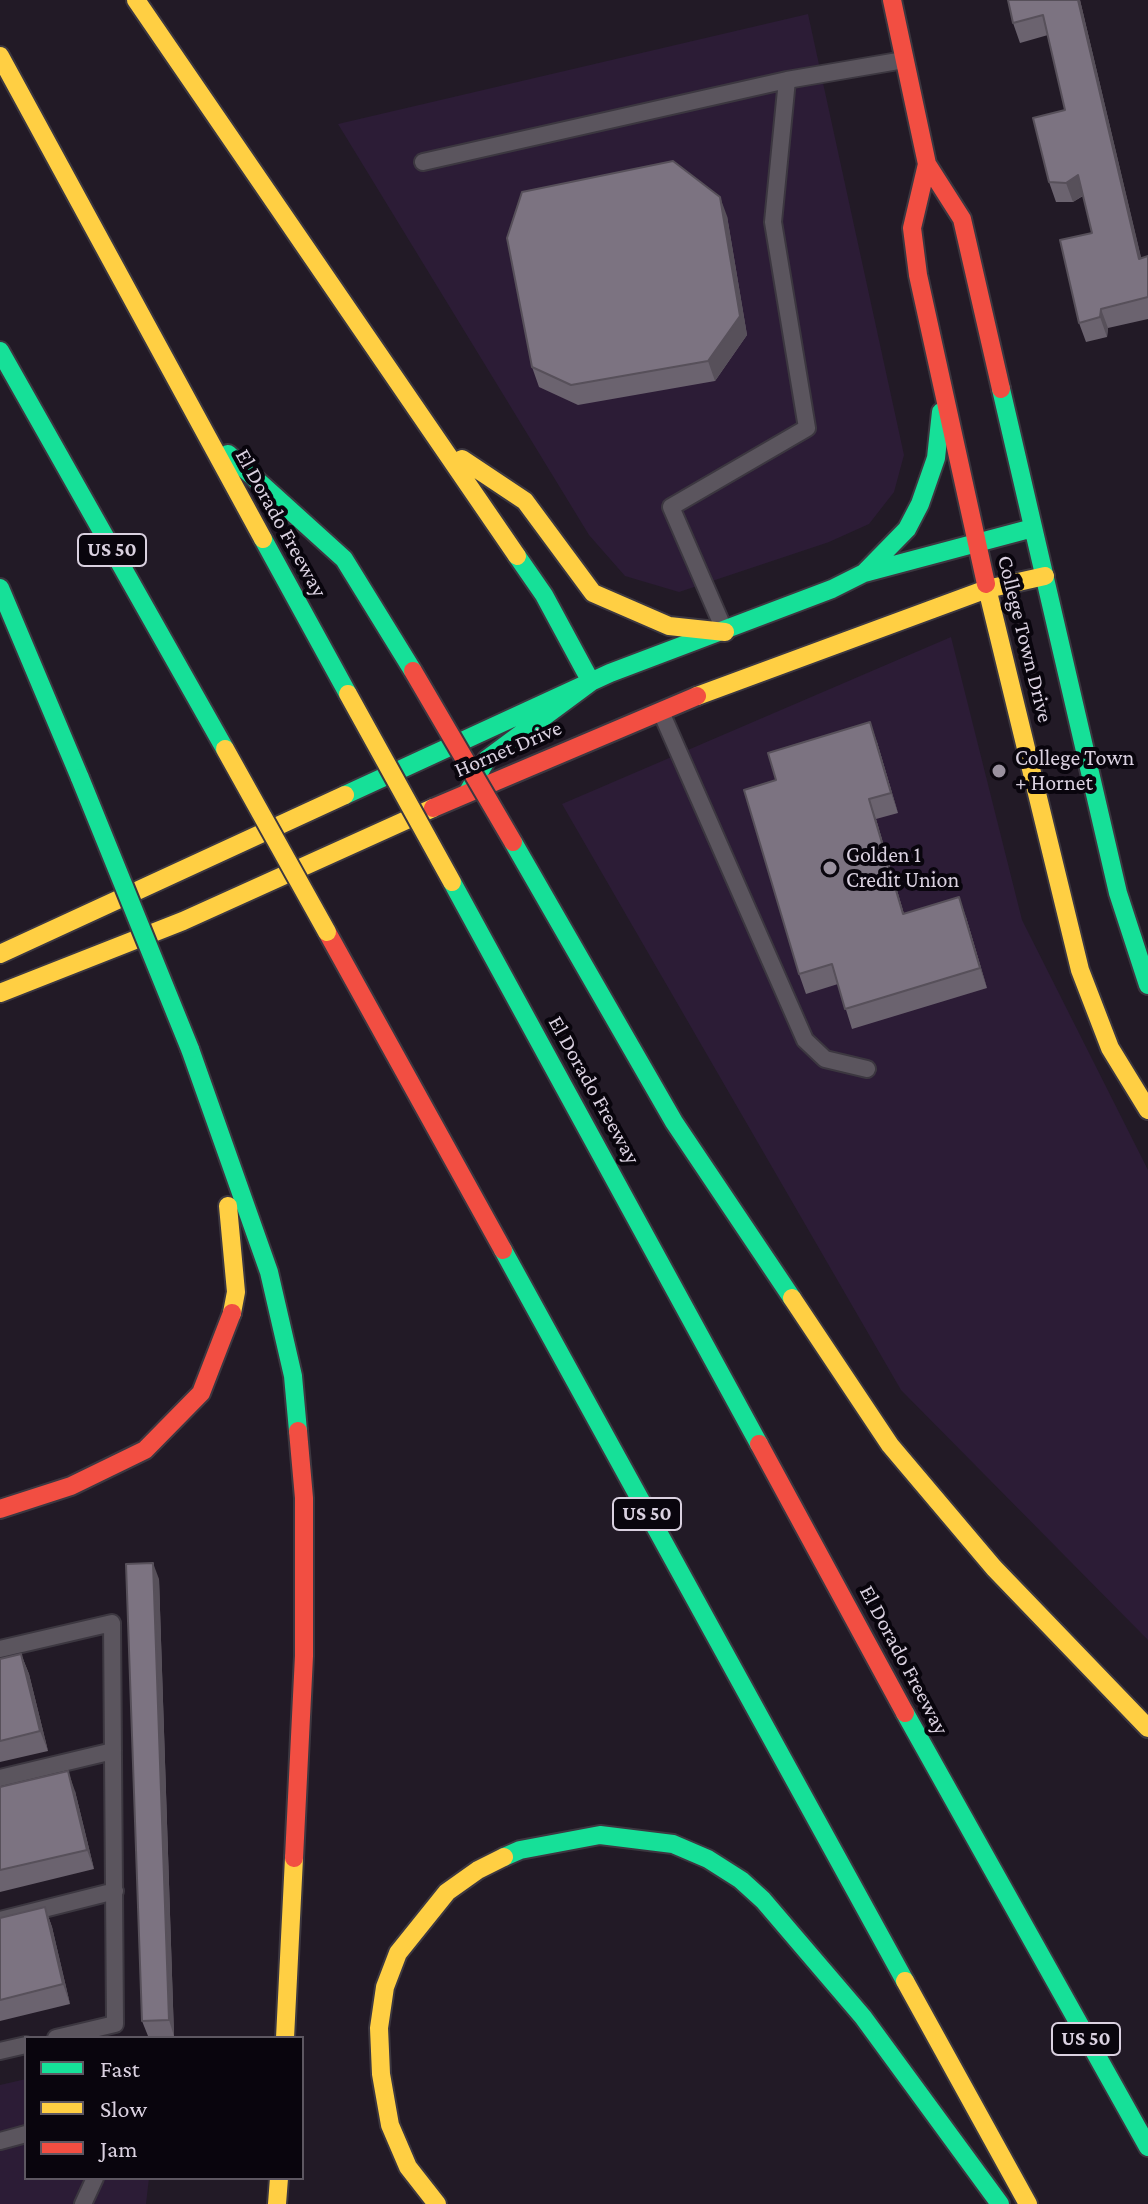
<!DOCTYPE html>
<style>
body{margin:0}
#map{position:relative;width:1148px;height:2204px;overflow:hidden;background:#221a26;font-family:"Crimson Pro",serif}
canvas{display:block}
.legend{position:absolute;left:24px;top:2036px;width:280px;height:144px;box-sizing:border-box;background:#09050d;border:2px solid #5d5761;margin:0;padding:10px 14px;list-style:none;font-size:24px;color:#dad1e0}
.legend li{display:flex;align-items:center;gap:16px;height:40px}
.legend b{width:40px;border:2px solid #5d5761}
</style>
<div id="map">
<canvas width="1148" height="2204"></canvas>
<ul class="legend">
<li><b style="height:10px;background:#16e098"></b>Fast</li>
<li><b style="height:10px;background:#ffcf43"></b>Slow</li>
<li><b style="height:10px;background:#f24e42"></b>Jam</li>
</ul>
</div>
<script>
const ctx = document.querySelector('canvas').getContext('2d');
ctx.lineJoin = 'round';
function fill(path, color) {
  ctx.fillStyle = color;
  ctx.fill(path, 'evenodd');
}
function shape(rows) {
  const path = new Path2D();
  for (const r of rows) {
    path.moveTo(r[0], r[1]);
    for (let i = 2; i < r.length; i += 2) path.lineTo(r[i], r[i + 1]);
  }
  return path;
}
function strokePath(path, color, width, dash) {
  ctx.strokeStyle = color;
  ctx.lineWidth = width;
  ctx.lineCap = dash ? 'butt' : 'round';
  ctx.setLineDash(dash || []);
  ctx.stroke(path);
}
function write(font, color, halo, rows, align = 'center') {
  ctx.font = font + ' "Crimson Pro",serif';
  ctx.lineWidth = 8;
  ctx.setLineDash([]);
  ctx.textBaseline = 'middle';
  ctx.strokeStyle = halo;
  ctx.fillStyle = color;
  for (const [text, x, y, turn = 0] of rows) {
    ctx.save();
    ctx.translate(x, y);
    ctx.rotate((+turn || 0) * Math.PI / 180);
    ctx.textAlign = isNaN(turn) ? turn : align;
    if (halo) ctx.strokeText(text, 0, 0);
    ctx.fillText(text, 0, 0);
    ctx.restore();
  }
}
const built = shape([
 [808,14,904,455,894,492,869,524,829,542,679,592,625,576,589,535,338,124],
 [951,637,1022,920,1148,1170,1148,1640,901,1390,562,804],
 [26,2079,26,2178,149,2178,146,2204,0,2204,0,2085]
]);
const lane = shape([
 [787,80,904,60],
 [423,162,787,80,773,222,807,428,671,507,723,627],
 [661,712,805,1040,825,1059,867,1069],
 [0,1649,112,1623,115,2024,56,2038],
 [0,1778,113,1751],
 [0,1920,115,1891],
 [0,2051,26,2045],
 [0,2141,26,2134],
 [83,2204,95,2178]
]);
const fast = shape([
 [0,351,225,749],
 [1001,389,1118,893,1148,985],
 [228,454,344,559,413,671],
 [263,539,348,694],
 [865,572,907,529,920,504,936,458,941,412],
 [0,588,80,778],
 [468,792,487,759,591,682,544,595,517,556],
 [345,795,610,673,832,589,864,573,1033,528],
 [513,842,674,1122,792,1298],
 [452,882,759,1444],
 [190,1049,269,1272,293,1376,298,1431],
 [503,1250,905,1981],
 [905,1713,1148,2147],
 [504,1857,520,1850,600,1835,673,1844,708,1859,741,1880,763,1900,863,2017,1000,2204]
]);
const slow = shape([
 [136,0,517,556],
 [0,56,263,539],
 [462,459,525,501,593,593,669,626,725,632],
 [986,584,1080,970,1110,1048,1148,1110],
 [697,696,987,589,1045,576],
 [0,954,345,795],
 [0,993,183,921,433,808],
 [228,1206,236,1292,232,1313],
 [792,1298,890,1445,994,1568,1148,1728],
 [905,1981,1028,2204],
 [285,2038,294,1858],
 [277,2204,279,2178],
 [437,2204,408,2167,390,2125,381,2074,379,2028,385,1987,398,1953,447,1892,478,1870,504,1857]
]);
const jam = shape([
 [892,0,927,164,962,219,1001,389],
 [927,164,912,228,918,275,986,584],
 [433,808,697,696],
 [327,932,503,1250],
 [759,1444,905,1713],
 [0,1509,71,1486,145,1450,201,1393,232,1313],
 [294,1858,304,1656,304,1498,298,1431]
]);
const fastBridge = shape([
 [80,778,190,1049]
]);
const slowBridge = shape([
 [348,694,452,882],
 [225,749,327,932]
]);
const jamBridge = shape([
 [413,671,513,842]
]);
const wall = shape([
 [1008,0,1080,0,1141,258,1148,256,1148,319,1108,328,1107,337,1086,342,1079,323,1092,233,1083,196,1073,202,1056,202,1049,182,1065,110,1048,35,1020,43,1013,23],
 [727,216,747,335,715,381,578,405,539,387,532,367],
 [877,742,898,813,876,819,904,914,966,917,987,988,852,1029,838,984,806,994,799,974],
 [159,1579,174,2036,148,2036,142,2021],
 [21,1654,29,1674,48,1751,0,1762,0,1659],
 [0,1787,75,1791,94,1869,0,1892],
 [45,1907,52,1927,70,2004,0,2021,0,1918]
]);
const shadedWall = shape([
 [1078,0,1080,0,1146,278,1139,259],
 [1078,175,1085,194,1073,202,1066,183],
 [720,197,727,216,747,335,715,381,708,361],
 [1101,309,1108,328,1107,337,1100,317],
 [870,722,877,742,898,813,891,793],
 [869,799,876,819,910,934,903,914],
 [959,897,966,917,987,988,980,968],
 [153,1563,159,1579,174,2036,169,2020],
 [21,1654,29,1674,48,1751,40,1731],
 [68,1771,75,1791,94,1869,87,1850],
 [45,1907,52,1927,70,2004,63,1984]
]);
const building = shape([
 [1008,0,1078,0,1139,259,1148,256,1148,297,1101,309,1100,317,1079,323,1060,240,1092,233,1078,175,1066,183,1049,182,1033,118,1065,110,1043,15,1013,23,1008,0],
 [673,161,720,197,740,316,708,361,571,385,532,367,507,238,522,192,673,161],
 [870,722,891,793,869,799,903,914,959,897,980,968,845,1009,832,964,799,974,744,790,776,780,768,753,870,722],
 [153,1563,169,2020,142,2021,126,1564,153,1563],
 [21,1654,40,1731,0,1741,0,1659,21,1654],
 [68,1771,87,1850,0,1870,0,1787,68,1771],
 [45,1907,63,1984,0,2000,0,1918,45,1907]
]);
const markers = [
 [999,771,8,"#9a919f"],
 [830,868,8,"#9a919f"]
];
const shields = [
 [112,550,68],
 [647,1514,68],
 [1086,2039,68]
];
const shieldNames = [
 ["US 50",112,550],
 ["US 50",647,1514],
 ["US 50",1086,2039]
];
const streetNames = [
 ["El Dorado Freeway",281,523,61],
 ["College Town Drive",1025,639,76],
 ["Hornet Drive",508,749,-23],
 ["El Dorado Freeway",594,1090,61],
 ["El Dorado Freeway",904,1660,62]
];
const poiNames = [
 ["College Town",1015,758],
 ["+ Hornet",1015,783],
 ["Golden 1",846,855],
 ["Credit Union",846,880]
];
fill(built, '#2c1c36');
strokePath(lane, '#3c3740', 20);
strokePath(fast, '#3c3740', 22);
strokePath(slow, '#3c3740', 22);
strokePath(jam, '#3c3740', 22);
strokePath(lane, '#5b555e', 16);
strokePath(fast, '#16e098', 18);
strokePath(slow, '#ffcf43', 18);
strokePath(jam, '#f24e42', 18);
strokePath(fastBridge, '#3c3740', 22, []);
strokePath(slowBridge, '#3c3740', 22, []);
strokePath(jamBridge, '#3c3740', 22, []);
strokePath(fastBridge, '#16e098', 18);
strokePath(slowBridge, '#ffcf43', 18);
strokePath(jamBridge, '#f24e42', 18);
fill(wall, '#6b636f');
fill(shadedWall, '#57505a');
fill(building, '#7c7381');
strokePath(building, '#57505a', 2);
for (const [x, y, r, color] of markers) {
  const dot = new Path2D();
  dot.arc(x, y, r, 0, 2 * Math.PI);
  ctx.fillStyle = color;
  ctx.fill(dot);
  strokePath(dot, '#09050d', 3);
}
for (const [x, y, w] of shields) {
  const box = new Path2D();
  box.roundRect(x - w / 2, y - 16, w, 32, 6);
  ctx.fillStyle = '#09050d';
  ctx.fill(box);
  strokePath(box, '#dad1e0', 2);
}
write('bold 20px', '#dad1e0', null, shieldNames);
write('22px', '#dad1e0', '#09050d', streetNames);
write('22px', '#dad1e0', '#09050d', poiNames, 'left');
</script>
